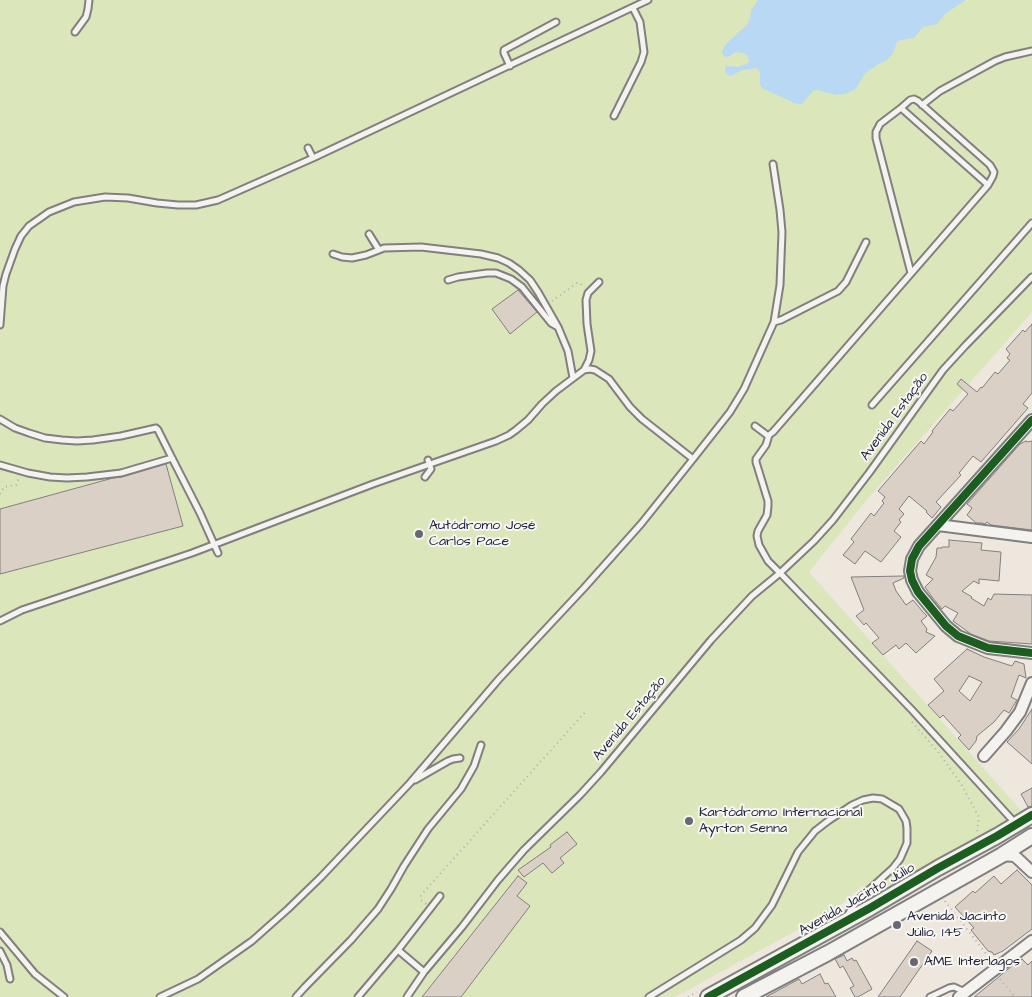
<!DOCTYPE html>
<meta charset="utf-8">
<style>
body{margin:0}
canvas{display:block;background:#ede7de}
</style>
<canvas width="1032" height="997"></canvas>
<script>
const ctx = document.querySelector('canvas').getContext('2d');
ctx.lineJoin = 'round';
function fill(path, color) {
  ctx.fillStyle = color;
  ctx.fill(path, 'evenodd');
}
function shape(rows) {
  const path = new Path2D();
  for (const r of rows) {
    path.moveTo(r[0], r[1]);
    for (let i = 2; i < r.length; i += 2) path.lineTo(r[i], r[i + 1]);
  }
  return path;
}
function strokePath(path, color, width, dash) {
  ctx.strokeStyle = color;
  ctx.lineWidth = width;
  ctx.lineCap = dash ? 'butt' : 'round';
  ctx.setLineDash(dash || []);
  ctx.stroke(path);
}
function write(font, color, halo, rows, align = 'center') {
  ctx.font = font + ' "Architects Daughter",sans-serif';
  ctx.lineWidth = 4;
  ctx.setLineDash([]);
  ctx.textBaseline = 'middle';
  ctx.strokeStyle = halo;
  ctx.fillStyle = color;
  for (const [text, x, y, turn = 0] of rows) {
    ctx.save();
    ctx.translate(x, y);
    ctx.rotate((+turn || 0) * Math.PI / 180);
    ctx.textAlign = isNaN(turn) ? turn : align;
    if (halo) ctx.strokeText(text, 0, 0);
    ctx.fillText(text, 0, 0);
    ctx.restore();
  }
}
const green = shape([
 [0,0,1032,0,1032,312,869,497,809,572,1024,814,871,897,862,886,813,929,810,923,675,997,0,997]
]);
const water = shape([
 [758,0,966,0,946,13,937,24,923,27,914,38,901,40,897,42,893,53,887,60,877,65,868,71,864,75,857,87,854,90,845,94,836,95,817,90,813,91,802,104,800,104,794,103,762,88,760,84,760,72,757,68,742,70,731,76,728,75,725,72,725,68,727,66,738,67,746,64,749,62,748,56,744,53,736,52,728,57,724,56,722,52,726,44,747,25,750,18,751,11]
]);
const building = shape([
 [518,290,537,312,510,334,492,309,518,290],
 [1032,324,1032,393,1023,404,1028,408,981,462,973,456,968,462,959,473,961,475,936,502,941,507,932,518,926,512,927,511,909,496,899,509,904,514,899,520,901,522,894,531,901,537,881,562,865,551,855,564,843,555,854,542,851,539,871,513,874,516,884,503,882,501,885,497,878,491,921,441,924,444,933,432,932,431,950,409,953,411,968,394,957,384,961,379,977,392,981,387,982,388,995,372,998,374,1010,360,1007,358,1010,354,1006,349,1023,330,1025,332,1032,324],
 [1026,441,1027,442,1032,441,1032,530,991,525,987,522,985,524,982,523,976,523,967,515,972,508,967,504,1020,444,1026,441],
 [166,464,183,526,0,574,0,509,113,478,122,477,166,464],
 [949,540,982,543,981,550,1001,552,999,581,979,579,979,584,974,581,962,591,972,597,971,598,984,606,988,598,991,600,994,594,1032,595,1032,644,989,641,971,634,953,621,958,613,945,606,942,609,932,597,925,587,933,579,926,575,936,557,937,548,942,548,942,547,949,547,949,540],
 [904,576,904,578,893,583,896,591,906,605,913,600,923,612,927,616,921,621,927,629,926,632,935,636,916,653,906,643,899,649,896,645,883,655,872,643,879,638,866,623,864,625,856,616,864,610,851,577,904,576],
 [967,649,984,657,1012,666,1015,661,1024,664,1026,678,1019,675,1011,697,1017,700,1009,713,1004,710,994,722,977,736,976,741,969,750,958,738,961,735,943,715,940,718,928,705,944,691,934,679,967,649],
 [969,676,982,682,970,701,959,691,969,676],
 [1032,709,1032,764,1007,742,1019,729,1032,709],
 [1032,788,1032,806,1028,807,1021,794,1032,788],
 [567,832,577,844,560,858,564,863,552,873,543,863,524,877,518,870,551,847,550,845,567,832],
 [1017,870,1032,885,1032,929,1003,951,994,955,992,952,991,952,988,951,971,930,974,928,955,907,973,891,975,893,994,876,1001,884,1017,870],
 [518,876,527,883,517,896,530,906,461,997,422,997,518,876],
 [917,941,932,951,900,997,878,997,917,941],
 [844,955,847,961,852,958,854,961,856,960,872,989,858,997,855,997,850,988,854,986,843,966,840,968,835,959,844,955],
 [1022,959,1028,965,1032,961,1032,997,974,997,995,980,1014,964,1015,965,1022,959],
 [820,974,825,984,828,983,836,997,766,997,799,979,802,984,820,974]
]);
const path = shape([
 [552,301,577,283,580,283,584,288],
 [0,494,4,487,16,485,19,478],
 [912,722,939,753,961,784,979,817,977,833],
 [945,901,991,960],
 [426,904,421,900,421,896,422,894,587,710],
 [1000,979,1015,997],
 [688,997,697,992]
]);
const lane = shape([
 [75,32,86,17,88,9,89,0],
 [510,66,504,53,504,50,556,22],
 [922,105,940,91,995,61,1005,57,1032,51],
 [901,108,910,100,914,99,918,101,990,165,994,172,993,176,988,185],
 [614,116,641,62,644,52,640,22,633,8],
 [308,148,313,158],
 [369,234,379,250],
 [333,254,342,257,352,258,366,255,384,248,421,247,481,254,498,258,509,263,519,270,530,280,538,292,558,327,568,351,573,378],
 [448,280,458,277,487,273,496,273,511,279,522,287,551,323,558,327],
 [774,322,781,320,838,291,846,282,866,242],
 [0,325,3,286,6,274,15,249,21,236,29,226,49,212,74,202,105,197,128,198,157,203,178,205,196,205,218,200,313,158,648,0],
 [584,370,589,360,591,351,587,324,586,300,588,293,599,282],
 [872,405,1032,223],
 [0,419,15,428,29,433,45,438,62,440,77,441,93,440,121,436,156,428,158,430,172,458],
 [755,426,767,435,769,435,773,432,988,185,901,108,880,124,876,132,876,138,911,273],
 [0,465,28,473,50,477,67,478,87,477,121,473,172,458,200,513,218,553],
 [425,477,431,469,428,460],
 [0,621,22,610,192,553,373,484,496,441,509,435,516,430,528,420,542,404,556,391,584,370,590,369,595,370,609,379,630,407,642,419,693,459,730,412,744,389,774,322,780,285,782,232,780,210,773,164],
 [415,780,448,761,453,759,460,758],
 [1016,824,912,710,780,573,814,541,833,520,869,473,943,370,965,346,1032,277],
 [0,932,35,974,64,997],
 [398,950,424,972],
 [0,951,7,965,10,979],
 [160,997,198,979,252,941,288,909,321,877,410,783,499,679,584,588,641,524,693,459],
 [296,997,305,987,351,940,378,909,391,889,404,866,428,829,461,789,474,766,481,745],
 [358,997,398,950,440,896],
 [407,997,424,972,462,927,498,880,524,850,580,795,601,772,711,640,752,596,780,573,768,561,759,545,757,536,758,531,767,515,768,506,768,501,756,462,756,459,766,445,769,435],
 [649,997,741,940,755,928,772,905,798,852,815,831,828,821,852,805,863,800,873,798,882,799,899,809,902,814,906,821,907,828,907,843,900,859,893,868,860,898,852,908,847,916],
 [930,997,949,988,954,987,965,992]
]);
const street = shape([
 [1032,420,919,546,912,559,910,571,912,580,918,592,946,626,958,636,988,648,1032,653],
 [938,525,1032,537],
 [984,756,1006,731,1020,712,1032,683],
 [1002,855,1014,856,1017,858,1032,872],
 [959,997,1032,941]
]);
const secondary = shape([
 [708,997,870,908,938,868,997,836,1032,815],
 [744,997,828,953,1002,855,1032,836]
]);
const cycleway = shape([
 [1032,420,919,546,912,559,910,571,912,580,918,592,946,626,958,636,988,648,1032,653],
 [708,997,870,908,938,868,997,836,1032,815]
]);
const markers = [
 [419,534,5,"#696774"],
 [689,821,5,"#696774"],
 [897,925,5,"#696774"],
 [914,962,5,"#696774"]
];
const streetNames = [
 ["Avenida Estação",895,417,-54],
 ["Avenida Estação",630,719,-50],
 ["Avenida Jacinto Júlio",857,900,-30]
];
const poiNames = [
 ["Autódromo José",429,526],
 ["Carlos Pace",429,542],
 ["Kartódromo Internacional",699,813],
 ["Ayrton Senna",699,829],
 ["Avenida Jacinto",907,917],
 ["Júlio, 145",907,933],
 ["AME Interlagos",924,962]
];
fill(green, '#dbe6ba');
fill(water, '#b8d8f4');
fill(building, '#dad0c5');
strokePath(building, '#827f80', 1);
strokePath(lane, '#827f80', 9);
strokePath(street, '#827f80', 14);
strokePath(secondary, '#827f80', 18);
strokePath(path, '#afaeae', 2, [1, 4]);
strokePath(lane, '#f4f3f0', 5);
strokePath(street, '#f4f3f0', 10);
strokePath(secondary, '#f4f3f0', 14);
strokePath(cycleway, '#1b5e20', 8);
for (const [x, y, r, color] of markers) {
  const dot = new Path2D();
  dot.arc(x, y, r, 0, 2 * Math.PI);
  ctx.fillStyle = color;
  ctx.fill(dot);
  strokePath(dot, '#f6f6f2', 2);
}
write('14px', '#22223b', '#f6f6f2', streetNames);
write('14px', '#22223b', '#f6f6f2', poiNames, 'left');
</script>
